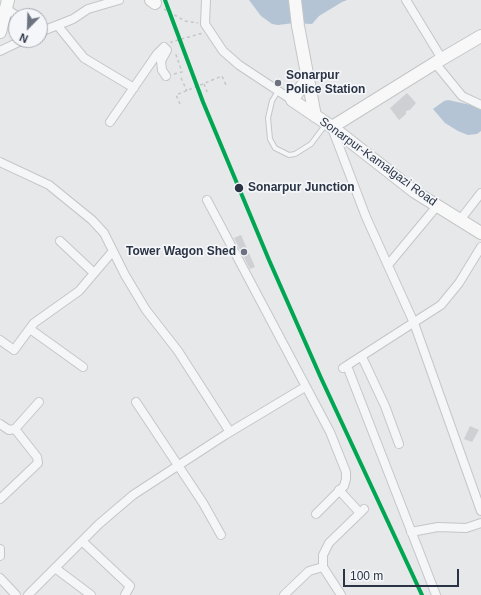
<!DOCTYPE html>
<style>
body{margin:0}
#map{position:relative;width:481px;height:595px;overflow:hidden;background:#e6e8ea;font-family:Arial,sans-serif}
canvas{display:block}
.north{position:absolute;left:8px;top:8px;width:40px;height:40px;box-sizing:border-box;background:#f4f6f9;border:1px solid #a4a8b1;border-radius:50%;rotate:203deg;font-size:11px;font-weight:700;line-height:16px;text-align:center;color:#2b3445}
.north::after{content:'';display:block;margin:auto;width:14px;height:18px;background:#6c737f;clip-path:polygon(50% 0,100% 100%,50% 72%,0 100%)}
.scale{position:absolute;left:343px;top:569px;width:116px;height:18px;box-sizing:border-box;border:2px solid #2b3445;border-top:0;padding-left:5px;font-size:12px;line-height:14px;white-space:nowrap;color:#2b3445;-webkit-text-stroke:3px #f4f6f9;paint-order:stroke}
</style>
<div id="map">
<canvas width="481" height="595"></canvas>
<div class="north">N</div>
<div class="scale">100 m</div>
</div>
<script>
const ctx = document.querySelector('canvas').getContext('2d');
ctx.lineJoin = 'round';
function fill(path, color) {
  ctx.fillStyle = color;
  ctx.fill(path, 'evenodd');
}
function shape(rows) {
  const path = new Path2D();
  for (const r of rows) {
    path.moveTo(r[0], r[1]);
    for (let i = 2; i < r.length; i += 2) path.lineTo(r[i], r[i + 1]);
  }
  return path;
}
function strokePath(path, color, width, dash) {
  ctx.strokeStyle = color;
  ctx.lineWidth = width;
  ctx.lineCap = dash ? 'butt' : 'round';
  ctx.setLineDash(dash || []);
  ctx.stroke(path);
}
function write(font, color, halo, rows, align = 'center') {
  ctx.font = font + ' Arial,sans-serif';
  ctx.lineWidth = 3.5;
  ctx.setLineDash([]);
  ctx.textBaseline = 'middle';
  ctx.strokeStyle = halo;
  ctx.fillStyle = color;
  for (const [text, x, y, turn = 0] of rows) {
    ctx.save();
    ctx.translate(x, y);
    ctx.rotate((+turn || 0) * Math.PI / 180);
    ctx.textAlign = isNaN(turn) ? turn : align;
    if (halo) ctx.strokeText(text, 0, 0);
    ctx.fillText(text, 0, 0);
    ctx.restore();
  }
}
const water = shape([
 [249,0,347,0,342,2,319,16,312,24,294,23,278,25,272,24,261,16],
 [448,100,471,105,481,110,481,131,477,134,468,135,458,131,445,123,433,109,444,101]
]);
const building = shape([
 [407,93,416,103,410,110,406,111,406,114,399,120,390,108],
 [241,235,255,267,250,269,234,238],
 [470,426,479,430,472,442,464,439]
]);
const path = shape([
 [164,9,185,21,198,23],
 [172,43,171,42,203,33],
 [174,74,182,72,175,52],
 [181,78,187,91],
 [204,84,207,92],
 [180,104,176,95,222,76,226,85]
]);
const service = shape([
 [278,91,272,101,268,118,270,139,275,148,289,155,295,154,311,144,326,124]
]);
const minor = shape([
 [206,0,205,24,223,51,239,65,292,100],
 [406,0,442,59],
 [5,8,17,16],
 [58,26,84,58,134,88],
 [40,32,73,19,88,9,119,0],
 [0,51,23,40],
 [435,63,462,96,481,105],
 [110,122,157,54,164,47,167,50,161,61,162,70,166,76],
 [332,128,366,217,414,323,481,511],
 [0,162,49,185,92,220,104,233,125,275,146,310,178,351,230,432],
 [207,200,330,432,346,472,346,479,344,486,316,514],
 [460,220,481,193],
 [60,241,94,273],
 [388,265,437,206],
 [30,329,83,367],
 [0,340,14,350,34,323,79,291,113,251],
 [362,357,385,406,399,444],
 [347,366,436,595],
 [343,368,441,305,459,283,481,247],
 [136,402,203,503,221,535],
 [0,424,9,430,15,429,39,402],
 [339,490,360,513],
 [0,499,38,463,37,457,15,429],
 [411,532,438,527,466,528,481,523],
 [82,541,130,586,125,595],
 [0,549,0,556],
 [55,568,91,595],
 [0,578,16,595],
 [28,595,99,524,133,495,225,435,305,387],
 [284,595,309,571,323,567],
 [341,595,323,567,323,555,329,543,364,509]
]);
const secondary = shape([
 [151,0,155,3],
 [295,0,298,26,315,116],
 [0,32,8,0],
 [308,78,292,100,332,127,415,192,481,233],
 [332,127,435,63,481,36]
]);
const rail1 = shape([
 [165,0,203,102,269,260,321,378,422,595]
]);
const markers = [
 [278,83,4,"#6c737f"],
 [239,188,5,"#2b3445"],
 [244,252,4,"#6c737f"]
];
const poiNames = [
 ["Sonarpur",286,76],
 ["Police Station",286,90],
 ["Tower Wagon Shed",236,252,"right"]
];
const streetNames = [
 ["Sonarpur-Kamalgazi Road",378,162,36]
];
const stopNames = [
 ["Sonarpur Junction",248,188]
];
fill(water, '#b4c4d5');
fill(building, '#ced0d3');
strokePath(service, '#c4c6c8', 6);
strokePath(minor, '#c4c6c8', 10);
strokePath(secondary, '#c4c6c8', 14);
strokePath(path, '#c5c6ca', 1.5, [3, 3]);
strokePath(service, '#f5f6f7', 4);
strokePath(minor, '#f5f6f7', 8);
strokePath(secondary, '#f8f8f8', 12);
strokePath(rail1, '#00a651', 4);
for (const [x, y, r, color] of markers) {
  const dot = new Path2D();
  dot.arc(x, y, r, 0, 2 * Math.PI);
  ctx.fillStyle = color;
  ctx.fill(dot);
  strokePath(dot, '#f4f6f9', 1.5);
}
write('bold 12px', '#2b3445', '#f4f6f9', poiNames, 'left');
write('12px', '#2b3445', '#f4f6f9', streetNames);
write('bold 12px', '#2b3445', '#f4f6f9', stopNames, 'left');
</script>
